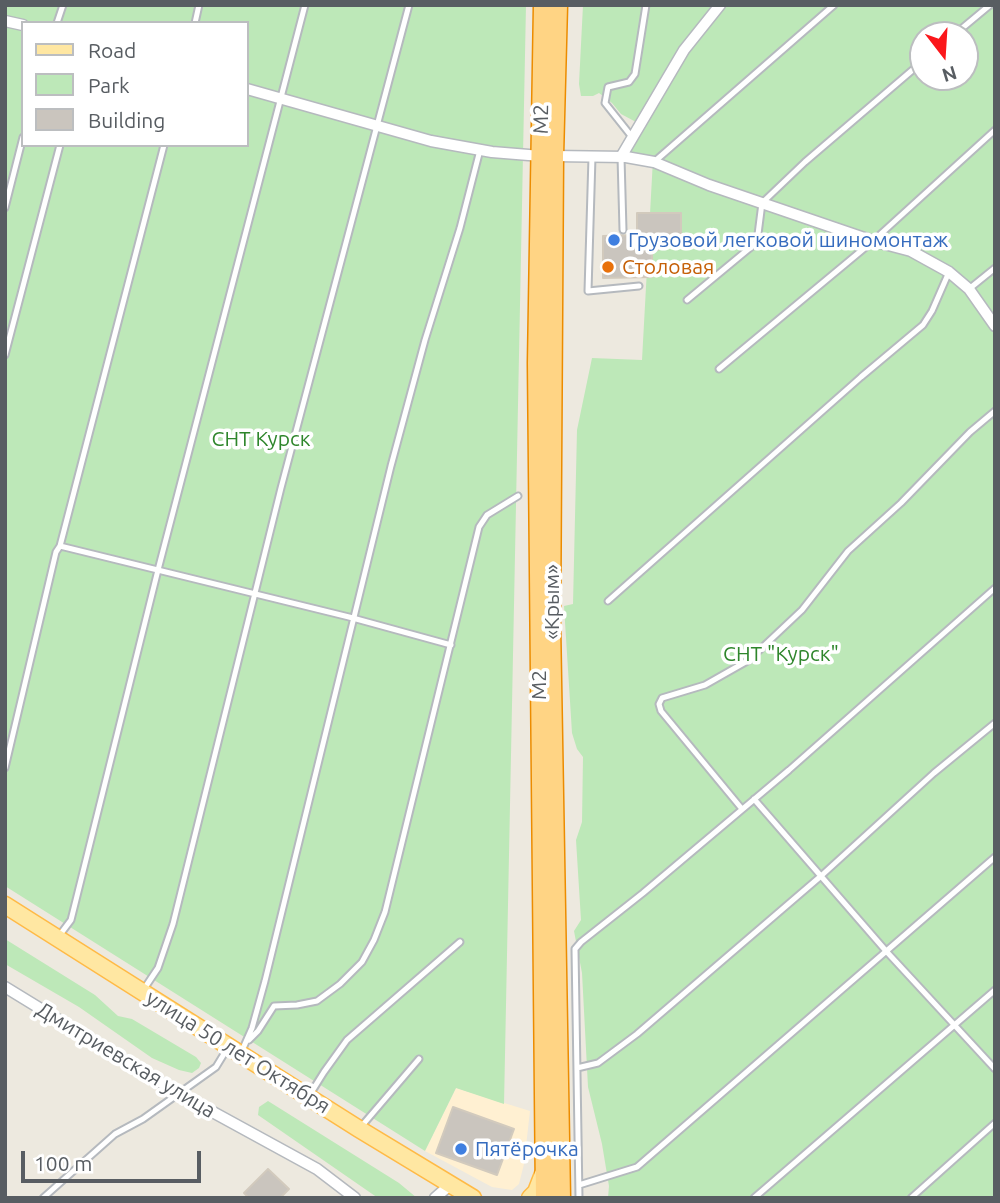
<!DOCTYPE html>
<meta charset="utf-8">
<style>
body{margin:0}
#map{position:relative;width:1000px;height:1203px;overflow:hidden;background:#ede9df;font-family:Ubuntu,sans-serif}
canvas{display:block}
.frame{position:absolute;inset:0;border:7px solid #585d62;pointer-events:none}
.legend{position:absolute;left:21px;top:21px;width:228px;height:126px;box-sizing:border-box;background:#fff;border:2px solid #bcbec0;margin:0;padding:9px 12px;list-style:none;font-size:21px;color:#585d62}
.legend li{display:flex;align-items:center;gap:14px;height:35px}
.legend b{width:35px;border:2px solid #bcbec0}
.north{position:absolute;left:909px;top:21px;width:70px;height:70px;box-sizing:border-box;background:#fff;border:2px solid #bcbec0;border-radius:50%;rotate:163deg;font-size:19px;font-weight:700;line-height:28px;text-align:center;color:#585d62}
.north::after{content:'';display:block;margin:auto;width:24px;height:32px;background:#fb171b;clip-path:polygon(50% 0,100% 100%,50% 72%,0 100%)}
.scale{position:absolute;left:21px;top:1151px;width:180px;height:32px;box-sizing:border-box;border:4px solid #585d62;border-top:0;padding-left:9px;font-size:21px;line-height:24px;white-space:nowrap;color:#585d62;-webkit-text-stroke:5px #fff;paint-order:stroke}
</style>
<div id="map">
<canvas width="1000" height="1203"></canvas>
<div class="frame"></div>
<ul class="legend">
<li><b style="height:9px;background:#ffe7a2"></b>Road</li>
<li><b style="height:19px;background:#bde8b8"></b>Park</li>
<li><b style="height:19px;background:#cac5be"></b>Building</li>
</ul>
<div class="north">N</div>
<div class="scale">100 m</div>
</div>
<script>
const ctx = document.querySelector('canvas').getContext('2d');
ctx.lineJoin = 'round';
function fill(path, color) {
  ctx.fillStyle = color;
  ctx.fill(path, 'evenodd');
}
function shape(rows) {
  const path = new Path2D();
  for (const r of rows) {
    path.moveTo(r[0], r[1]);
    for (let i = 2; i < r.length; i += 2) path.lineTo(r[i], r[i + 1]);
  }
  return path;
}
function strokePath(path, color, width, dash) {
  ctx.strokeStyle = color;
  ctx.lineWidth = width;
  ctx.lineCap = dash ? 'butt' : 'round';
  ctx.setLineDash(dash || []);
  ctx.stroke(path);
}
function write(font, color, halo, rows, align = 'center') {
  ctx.font = font + ' Ubuntu,sans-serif';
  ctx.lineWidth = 7;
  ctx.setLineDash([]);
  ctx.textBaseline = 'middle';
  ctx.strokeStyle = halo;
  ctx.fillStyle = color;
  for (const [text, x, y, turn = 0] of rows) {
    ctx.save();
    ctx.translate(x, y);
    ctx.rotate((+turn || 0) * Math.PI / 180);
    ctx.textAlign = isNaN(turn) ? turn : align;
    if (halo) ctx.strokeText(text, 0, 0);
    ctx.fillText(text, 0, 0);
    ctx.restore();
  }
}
const commercial = shape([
 [456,1088,530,1111,524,1164,519,1184,512,1190,492,1187,425,1151]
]);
const green = shape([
 [5,5,526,5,504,1104,456,1088,425,1151,5,886],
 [23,23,247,23,247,145,23,145],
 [583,5,995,5,995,1198,608,1198,609,1186,602,1144,588,1087,582,973,574,931,581,920,576,840,582,822,583,757,577,749,572,733,564,606,573,604,577,430,592,358,642,360,653,159,629,152,641,128,636,122,621,114,612,103,599,93,593,96,581,96,579,84],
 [923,35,965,35,965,77,923,77],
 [5,939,95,995,118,1016,132,1019,196,1057,201,1063,199,1068,192,1073,179,1070,152,1058,79,1007,5,964],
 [268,1101,399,1183,417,1198,378,1198,258,1115,259,1107]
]);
const building = shape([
 [637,213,681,213,681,240,658,240,658,250,652,250,652,277,603,278,603,236,637,235,637,213],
 [453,1107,514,1129,497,1175,436,1153,453,1107],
 [268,1169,289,1189,280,1198,249,1198,244,1193,268,1169]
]);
const lane = shape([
 [57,23,63,5],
 [195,23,199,5],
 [954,35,990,5],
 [632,137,605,103,608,87,629,82,635,74,646,5],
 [592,157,588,291,639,286],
 [621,157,623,230],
 [654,162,834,5],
 [5,208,23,137],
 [969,289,995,268],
 [687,300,757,242,762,203,805,162,923,61],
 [5,355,60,145],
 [719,369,873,241,995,130],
 [60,546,349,617,451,645],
 [608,601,861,377,923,325,932,311,949,272],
 [5,768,56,552,60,546,164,145],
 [754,799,886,951,995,1069],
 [742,809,661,711,659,704,662,698,705,685,749,660,802,610,848,551,901,503,970,432,995,411],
 [59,936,71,920,76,900,158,570,305,5],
 [144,989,158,968,173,924,281,488,409,5],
 [249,1040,258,1031,274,1006,297,1005,317,1001,340,984,362,962,374,940,385,912,479,527,487,515,518,496],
 [241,1053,252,1028,265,981,391,466,425,340,460,228,480,150],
 [577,1068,598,1063,637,1034,821,876,934,773,995,723],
 [309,1096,324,1072,347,1040,460,942],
 [360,1128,419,1059],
 [579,1185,637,1167,995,857],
 [43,1198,115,1134,143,1119,216,1067,227,1049],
 [579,1198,575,949,581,942,643,893,789,770,995,588],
 [754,1198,995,990],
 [911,1198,995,1123]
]);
const street = shape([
 [5,21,23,25],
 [247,89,431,141,492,152,541,156],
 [554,156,626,157,654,162,709,185,873,241,911,251,949,272,969,289,995,326],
 [621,157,684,50,720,5],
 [5,987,178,1093,317,1169,355,1198],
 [435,1198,451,1184]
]);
const primary = shape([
 [5,905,359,1129,473,1198],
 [530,1198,536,1192,543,1174]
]);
const highway = shape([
 [543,5,537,363,545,1198],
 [558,5,554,156,551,623,561,1198]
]);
const markers = [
 [614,240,7,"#3f7fe0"],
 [608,267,7,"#e8710a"],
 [461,1149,7,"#3f7fe0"]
];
const streetNames = [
 ["М2",541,119,-89],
 ["«Крым»",552,602,-90],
 ["М2",539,685,-90],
 ["улица 50 лет Октября",238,1052,32],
 ["Дмитриевская улица",126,1060,31]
];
const shopNames = [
 ["Грузовой легковой шиномонтаж",628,240],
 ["Пятёрочка",475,1149]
];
const foodNames = [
 ["Столовая",622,267]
];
const parkNames = [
 ["СНТ Курск",261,439],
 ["СНТ \"Курск\"",781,654]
];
fill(commercial, '#fff0d2');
fill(green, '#bde8b8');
fill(building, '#cac5be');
strokePath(building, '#d2cabd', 2);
strokePath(lane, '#b5b9be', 9);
strokePath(street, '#b5b9be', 13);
strokePath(primary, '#ffba46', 19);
strokePath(highway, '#ec8c00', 21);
strokePath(lane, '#fff', 5);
strokePath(street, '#fff', 10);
strokePath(primary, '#ffe7a2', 16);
strokePath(highway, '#ffd484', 18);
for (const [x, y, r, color] of markers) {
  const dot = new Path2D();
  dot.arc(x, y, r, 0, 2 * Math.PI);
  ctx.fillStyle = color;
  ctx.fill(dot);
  strokePath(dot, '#fff', 2.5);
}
write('21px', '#585d62', '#fff', streetNames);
write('21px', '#366cbe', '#fff', shopNames, 'left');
write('21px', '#c56008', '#fff', foodNames, 'left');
write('21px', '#2f862c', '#fff', parkNames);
</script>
